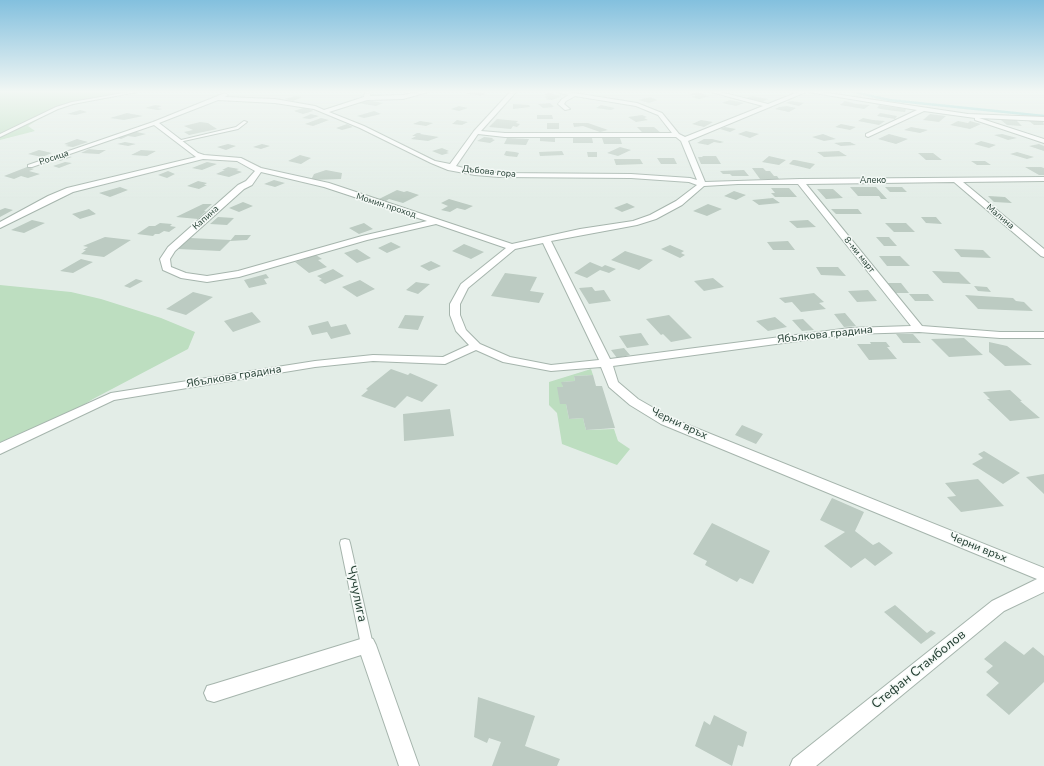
<!DOCTYPE html>
<meta charset="utf-8">
<style>
body{margin:0}
canvas{display:block;background:#e3ede7}
</style>
<canvas width="1044" height="766"></canvas>
<script>
const ctx = document.querySelector('canvas').getContext('2d');
ctx.lineJoin = 'round';
function fill(path, color) {
  ctx.fillStyle = color;
  ctx.fill(path, 'evenodd');
}
function shape(rows) {
  const path = new Path2D();
  for (const r of rows) {
    path.moveTo(r[0], r[1]);
    for (let i = 2; i < r.length; i += 2) path.lineTo(r[i], r[i + 1]);
  }
  return path;
}
function strokePath(path, color, width, dash) {
  ctx.strokeStyle = color;
  ctx.lineWidth = width;
  ctx.lineCap = dash ? 'butt' : 'round';
  ctx.setLineDash(dash || []);
  ctx.stroke(path);
}
function write(font, color, halo, rows, align = 'center') {
  ctx.font = font + ' "Nunito Sans",sans-serif';
  ctx.lineWidth = 3;
  ctx.setLineDash([]);
  ctx.textBaseline = 'middle';
  ctx.strokeStyle = halo;
  ctx.fillStyle = color;
  for (const [text, x, y, turn = 0] of rows) {
    ctx.save();
    ctx.translate(x, y);
    ctx.rotate((+turn || 0) * Math.PI / 180);
    ctx.textAlign = isNaN(turn) ? turn : align;
    if (halo) ctx.strokeText(text, 0, 0);
    ctx.fillText(text, 0, 0);
    ctx.restore();
  }
}
const green = shape([
 [0,92,134,92,61,105,28,126,35,131,0,140],
 [0,285,71,292,101,299,161,318,195,332,188,349,93,399,21,444,0,454],
 [591,369,593,375,574,376,575,381,562,382,563,387,560,404,566,404,569,419,583,418,586,430,614,429,618,441,630,449,617,465,562,444,557,413,549,405,549,382]
]);
const stream = shape([
 [855,92,889,100,1044,116]
]);
const building = shape([
 [470,92,478,92,487,94,480,96,465,93],
 [696,92,701,93,709,96,699,99,692,97,696,96,688,94],
 [548,93,562,96,552,100,546,99,548,98,544,97,547,96,543,95],
 [295,96,303,97,293,101,285,99],
 [752,96,768,99,762,102,746,98],
 [650,97,657,100,649,103,639,100],
 [366,100,383,103,376,106,358,103],
 [730,100,744,103,736,106,722,103],
 [791,101,804,103,799,106,786,103],
 [845,101,857,104,870,105,864,109,840,105],
 [550,103,554,107,543,108,538,104],
 [513,104,529,105,530,107,513,109],
 [155,105,162,106,157,108,162,109,158,110,145,108],
 [601,105,615,108,611,110,596,108],
 [879,105,906,109,905,112,895,111,881,109,877,108],
 [459,106,468,108,459,111,451,109],
 [787,106,796,108,789,112,775,109,779,107],
 [306,107,313,111,303,114,294,111],
 [80,110,87,112,76,115,67,114],
 [374,111,381,114,364,118,357,116],
 [127,113,143,116,124,120,110,118],
 [880,113,897,116,895,119,877,116],
 [311,114,319,116,310,119,302,118],
 [930,114,946,116,939,122,923,120],
 [537,115,552,115,553,119,537,119],
 [642,115,647,117,644,118,648,120,636,122,628,117],
 [321,118,329,120,313,126,305,124],
 [863,118,873,120,885,121,879,125,858,121],
 [497,119,518,121,516,123,520,124,517,127,513,126,511,129,489,127],
 [457,120,468,122,462,125,452,124],
 [701,120,713,122,704,127,692,124],
 [1001,120,1016,120,1022,126,1007,125],
 [420,121,433,123,426,126,413,124],
 [958,121,968,123,970,121,981,124,970,129,950,125],
 [1029,121,1043,121,1044,125,1034,125],
 [200,122,208,123,217,129,189,135,184,132,193,130,184,126],
 [547,123,559,123,559,129,547,129],
 [573,123,588,123,608,130,600,132,583,126,574,127],
 [347,124,353,127,342,130,336,128],
 [841,124,856,127,850,130,835,127],
 [637,127,654,127,661,133,643,133],
 [725,127,736,129,730,132,720,129],
 [911,127,928,130,920,133,904,130],
 [132,131,146,134,135,137,128,136,121,139,114,137],
 [746,131,759,134,750,138,738,134],
 [417,133,421,133,420,134,439,137,428,141,411,139,416,136,412,136],
 [823,134,836,139,824,141,812,137],
 [889,134,908,139,896,144,878,139],
 [1002,134,1017,138,1008,140,994,135],
 [484,137,493,138,492,139,495,140,490,143,477,141],
 [507,138,529,139,526,145,504,144],
 [540,138,555,138,555,142,540,141],
 [573,138,592,138,593,143,573,143],
 [602,138,620,138,622,144,604,144],
 [77,139,88,142,73,147,65,146,69,145,64,144],
 [704,139,712,139,724,142,720,143,714,142,708,145,697,143],
 [981,141,996,145,989,148,974,144],
 [125,142,136,144,128,146,117,144],
 [845,142,850,142,856,145,841,146,834,143],
 [228,144,236,146,226,150,217,147],
 [262,144,270,146,261,149,253,147],
 [1039,144,1044,146,1044,151,1029,146],
 [620,147,631,150,618,156,607,153],
 [442,148,449,151,446,152,449,153,442,155,432,151],
 [89,149,98,150,106,150,99,154,81,153],
 [39,150,52,153,42,157,28,154],
 [141,150,156,151,147,156,131,155],
 [506,151,515,152,519,153,517,157,507,156,504,155],
 [562,151,564,155,540,156,539,152],
 [839,151,847,156,824,157,817,152],
 [587,152,597,152,597,157,588,157],
 [1017,152,1034,157,1027,159,1010,154],
 [918,153,933,153,942,160,926,160],
 [64,155,72,157,60,161,52,159],
 [300,155,311,158,301,164,288,161],
 [702,156,716,156,721,164,701,164,698,157,703,157],
 [769,156,786,160,779,165,762,162],
 [657,158,674,158,677,164,661,164],
 [614,159,640,159,643,164,616,165],
 [793,160,795,160,815,164,810,169,789,164],
 [971,161,985,161,991,165,977,165],
 [65,162,72,163,59,168,53,166],
 [207,162,217,164,202,170,192,168],
 [27,167,34,169,29,171,40,174,28,178,21,176,14,179,4,176],
 [228,167,239,169,236,170,242,172,229,177,216,174,225,170,222,170],
 [1025,167,1041,167,1044,168,1044,175,1039,175],
 [752,168,763,168,766,171,770,171,774,176,777,176,779,179,760,179],
 [326,170,342,173,341,179,311,180,314,174],
 [744,170,749,176,732,176,730,174,723,174,720,171],
 [168,171,175,174,167,178,158,175],
 [274,180,285,183,275,187,264,184],
 [198,181,207,183,204,185,207,185,199,189,187,186],
 [120,187,128,190,110,197,99,193],
 [850,187,876,187,887,199,881,199,879,196,858,196],
 [885,187,902,187,907,192,890,192],
 [771,188,789,188,797,197,775,197,771,193,775,193],
 [817,189,833,189,843,198,826,199],
 [397,190,404,192,407,191,419,195,403,203,389,199,386,201,379,199],
 [734,191,746,195,736,200,724,196],
 [988,196,1005,197,1012,203,994,202],
 [773,198,780,203,759,205,752,200],
 [449,199,473,206,465,210,457,208,450,212,441,210,448,206,441,203],
 [243,202,253,206,239,212,229,208],
 [627,203,635,207,622,212,614,208],
 [203,204,212,204,204,211,206,211,198,219,176,217],
 [708,204,722,209,707,216,693,211],
 [5,208,13,210,0,217,0,210],
 [89,209,96,214,80,219,72,214],
 [831,209,858,209,862,214,836,214],
 [218,217,234,218,227,225,210,224],
 [921,217,936,217,942,224,926,223],
 [32,220,45,223,24,233,11,230],
 [808,220,816,227,797,228,789,221],
 [160,223,172,224,170,226,176,227,169,232,164,231,159,234,155,234,153,236,137,234,149,226,155,226],
 [364,223,373,229,359,234,349,228],
 [885,223,906,223,915,232,894,232],
 [235,235,251,235,247,240,230,241],
 [105,237,131,240,104,257,81,254,86,250,83,250,88,247,83,246],
 [876,237,889,237,897,246,884,246],
 [190,238,231,240,220,251,178,249],
 [788,241,795,250,773,250,767,242],
 [391,242,401,247,387,253,378,248],
 [464,244,484,252,471,259,452,251],
 [670,245,684,251,681,253,685,255,680,258,661,249],
 [357,249,371,258,357,263,344,253],
 [954,249,983,250,991,258,961,257],
 [625,251,653,260,639,270,611,260],
 [316,255,322,259,318,260,327,267,309,273,295,262],
 [879,256,900,256,910,266,887,266],
 [81,259,93,262,73,273,60,271],
 [431,261,441,266,429,271,420,266],
 [590,262,602,267,605,265,616,269,609,273,600,270,587,278,574,273],
 [816,267,838,267,846,276,821,275],
 [333,269,344,276,325,284,319,280,322,279,317,276],
 [932,271,959,272,971,284,943,283],
 [505,273,537,277,530,291,544,293,539,303,491,296],
 [266,274,269,278,264,279,267,284,249,288,244,280],
 [713,278,724,287,704,291,694,281],
 [136,279,143,281,130,288,124,286],
 [360,280,375,289,357,297,342,287],
 [416,282,422,283,430,284,418,294,406,290],
 [887,283,901,283,909,293,895,293],
 [974,286,987,287,991,292,978,291],
 [592,287,595,291,604,290,611,301,589,304,579,288],
 [868,290,877,301,857,302,848,291],
 [193,292,213,297,186,315,166,309],
 [814,293,824,302,819,303,826,309,801,312,792,302,785,303,779,298],
 [909,294,928,294,934,301,915,301],
 [965,295,1013,298,1016,301,1024,302,1033,311,978,309],
 [252,312,261,322,233,332,224,321],
 [845,313,856,326,844,327,834,314],
 [405,315,424,316,418,330,398,328],
 [669,315,692,338,671,342,663,334,661,335,646,319],
 [775,317,787,327,768,331,756,321],
 [803,319,814,330,802,331,792,320],
 [328,321,331,327,346,324,351,334,331,339,327,332,312,335,308,326],
 [641,333,649,345,627,348,619,336],
 [896,334,913,334,921,343,903,343],
 [964,338,983,355,949,357,931,339],
 [870,342,886,342,890,347,887,347,897,359,869,360,857,344,871,344],
 [989,342,1007,346,1032,365,1005,366,989,352],
 [624,348,630,355,617,358,611,350],
 [391,369,408,375,410,373,438,385,422,402,407,396,395,408,361,396,368,390,366,389],
 [593,375,596,386,602,386,615,428,586,430,583,418,569,419,566,404,560,404,557,387,563,387,561,382,575,381,574,376],
 [1010,390,1022,401,1020,401,1040,418,1010,421,987,399,990,399,983,392],
 [450,409,454,436,404,441,403,414],
 [742,425,763,434,756,444,735,435],
 [984,451,1020,473,1003,484,972,464,983,458,978,454],
 [1044,474,1044,494,1026,477],
 [978,479,1004,506,961,512,947,497,956,496,945,483],
 [832,498,864,512,855,531,873,545,879,542,893,553,875,566,865,558,851,568,824,546,845,532,820,520],
 [712,523,770,551,753,584,740,578,737,582,705,565,707,561,693,554],
 [895,605,927,633,931,630,936,633,921,644,884,612],
 [1005,641,1024,655,1033,647,1044,656,1044,682,1009,715,986,695,999,683,986,672,993,666,984,659],
 [478,697,535,716,525,746,560,759,557,766,492,766,501,742,489,738,487,743,474,737],
 [714,715,747,732,743,747,738,745,732,766,695,746,704,721,710,725]
]);
const service = shape([
 [129,92,137,92,73,104,58,109,0,137,0,134,56,107,72,102,129,92],
 [244,121,247,122,238,129,179,142,177,141,236,127,244,121],
 [345,539,349,540,350,543,373,645,371,649,367,651,363,649,361,645,340,543,341,540,345,539]
]);
const minor = shape([
 [365,92,371,92,370,96,403,95,418,92,428,92,403,99,367,100,329,112,364,126,435,161,450,164,474,131,510,92,516,92,481,131,505,133,672,133,658,115,636,106,575,96,566,101,564,104,570,109,565,110,558,104,562,99,569,95,556,92,568,92,637,103,662,113,679,134,685,137,763,106,711,92,720,92,768,104,798,92,806,92,688,141,705,182,800,179,1044,177,1044,181,963,182,1044,249,1044,257,1041,256,954,182,806,184,922,326,1000,332,1044,332,1044,338,1000,338,919,332,850,334,613,366,618,382,638,399,671,418,1044,568,1044,592,1004,611,816,766,790,766,793,759,992,601,1037,579,661,424,630,405,609,387,601,367,551,371,503,362,476,350,445,364,373,361,315,367,114,400,0,454,0,443,111,393,315,361,373,355,443,357,469,345,456,331,450,315,450,304,461,284,506,248,436,224,367,240,239,277,207,282,181,278,163,270,160,259,168,247,238,185,246,181,255,171,237,161,203,159,73,192,0,228,0,222,48,196,67,188,196,157,154,125,32,167,28,167,28,165,153,122,225,93,228,95,225,97,275,99,315,106,324,110,364,97,365,92],
 [218,100,275,103,314,109,360,128,431,163,448,170,475,175,499,177,631,178,689,182,697,185,676,201,650,215,633,221,580,229,512,244,329,183,261,168,241,158,204,155,198,153,159,123,218,100],
 [478,134,505,137,676,137,681,141,697,180,690,178,631,174,499,173,475,171,456,166,478,134],
 [261,172,324,187,427,221,362,236,238,271,207,276,186,273,171,267,170,259,175,251,244,189,252,185,261,172],
 [738,184,798,184,911,326,850,328,610,359,551,241,637,225,656,219,682,205,704,186,738,184],
 [543,243,599,360,551,365,510,357,480,344,466,330,460,315,460,304,468,288,515,249,543,243],
 [808,92,821,92,968,114,1044,117,1044,121,979,118,1044,139,1044,143,975,120,975,118,924,111,868,137,866,136,866,134,917,110,808,92],
 [367,637,373,639,376,645,419,766,399,766,361,655,214,702,207,700,204,693,207,686,214,684,367,637]
]);
const farStreetnames = [
 ["Росица",54,158,-19],
 ["Дъбова гора",489,172,6],
 ["Алеко",873,181],
 ["Момин проход",386,206,18],
 ["Малина",1000,217,40],
 ["Капина",206,218,-42],
 ["8-ми март",859,255,51]
];
const streetNames = [
 ["Ябълкова градина",825,335,-6],
 ["Ябълкова градина",234,377,-9],
 ["Черни връх",679,424,25],
 ["Черни връх",978,548,22]
];
const nearStreetnames = [
 ["Чучулига",356,594,78],
 ["Стефан Стамболов",919,670,-39]
];
fill(green, '#bddec0');
strokePath(stream, '#8dd1cf', 2.5);
fill(building, '#bccbc2');
strokePath(service, '#a6b5ad', 2);
strokePath(minor, '#a6b5ad', 2);
fill(service, '#fff');
fill(minor, '#fff');
const sky = ctx.createLinearGradient(0, 0, 0, 199);
sky.addColorStop(0, '#83c0de');
sky.addColorStop(0.46, '#f2f7f4');
sky.addColorStop(1, '#f2f7f400');
ctx.fillStyle = sky;
ctx.fillRect(0, 0, 1044, 199);
write('9px', '#233e32', '#f4f9f6', farStreetnames);
write('11px', '#233e32', '#f4f9f6', streetNames);
write('13px', '#233e32', '#f4f9f6', nearStreetnames);
</script>
